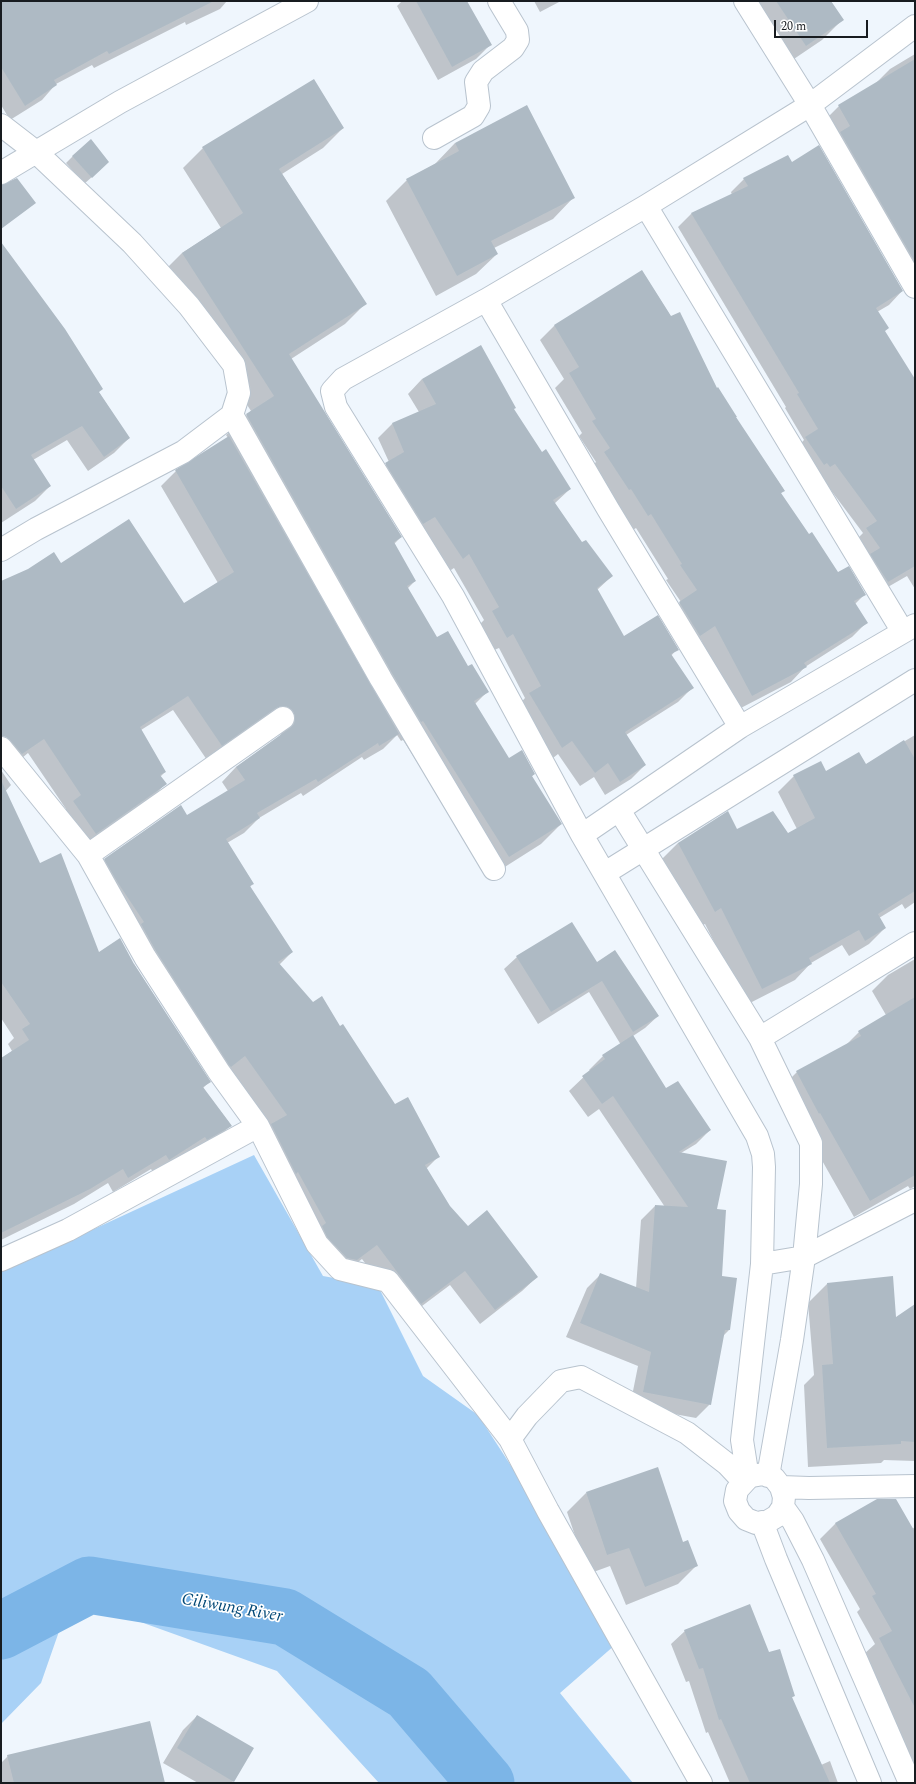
<!DOCTYPE html>
<style>
body{margin:0}
#map{position:relative;width:916px;height:1784px;overflow:hidden;background:#eff6fd;font-family:Spectral,serif}
canvas{display:block}
.frame{position:absolute;inset:0;border:2px solid #181c20;pointer-events:none}
.scale{position:absolute;left:774px;top:20px;width:94px;height:18px;box-sizing:border-box;border:2px solid #181c20;border-top:0;padding-left:5px;font-size:12px;line-height:14px;white-space:nowrap;color:#181c20;-webkit-text-stroke:3px #fff;paint-order:stroke}
</style>
<div id="map">
<canvas width="916" height="1784"></canvas>
<div class="frame"></div>
<div class="scale">20 m</div>
</div>
<script>
const ctx = document.querySelector('canvas').getContext('2d');
ctx.lineJoin = 'round';
function fill(path, color) {
  ctx.fillStyle = color;
  ctx.fill(path, 'evenodd');
}
function shape(rows) {
  const path = new Path2D();
  for (const r of rows) {
    path.moveTo(r[0], r[1]);
    for (let i = 2; i < r.length; i += 2) path.lineTo(r[i], r[i + 1]);
  }
  return path;
}
function strokePath(path, color, width, dash) {
  ctx.strokeStyle = color;
  ctx.lineWidth = width;
  ctx.lineCap = dash ? 'butt' : 'round';
  ctx.setLineDash(dash || []);
  ctx.stroke(path);
}
function write(font, color, halo, rows, align = 'center') {
  ctx.font = font + ' Spectral,serif';
  ctx.lineWidth = 3.5;
  ctx.setLineDash([]);
  ctx.textBaseline = 'middle';
  ctx.strokeStyle = halo;
  ctx.fillStyle = color;
  for (const [text, x, y, turn = 0] of rows) {
    ctx.save();
    ctx.translate(x, y);
    ctx.rotate((+turn || 0) * Math.PI / 180);
    ctx.textAlign = isNaN(turn) ? turn : align;
    if (halo) ctx.strokeText(text, 0, 0);
    ctx.fillText(text, 0, 0);
    ctx.restore();
  }
}
const green = shape([
 [254,1155,323,1276,378,1286,423,1376,478,1415,623,1638,560,1693,633,1783,379,1783,277,1671,71,1597,41,1683,1,1724,1,1272]
]);
const shadow = shape([
 [1,1,227,1,220,9,186,25,185,22,94,68,92,65,56,84,42,100,10,120,1,105],
 [402,1,466,1,490,45,476,59,438,80,397,6],
 [534,1,561,1,540,12],
 [741,1,830,1,842,20,822,40,785,65],
 [915,54,915,297,824,121,839,106,875,84,890,69],
 [343,128,323,148,282,174,365,304,345,324,291,359,401,537,394,544,415,581,407,589,437,639,467,668,487,692,475,704,508,759,534,774,531,777,561,824,541,844,489,877,403,740,401,741,397,735,383,749,364,760,362,757,303,796,301,793,259,818,244,833,227,843,253,883,250,887,292,952,279,965,313,1003,340,1027,395,1105,439,1156,426,1169,449,1206,467,1227,537,1277,522,1291,480,1324,450,1285,406,1318,362,1259,341,1275,90,874,105,860,187,816,228,791,222,782,236,767,280,736,281,733,207,760,173,710,141,730,165,772,160,777,165,784,151,799,81,848,59,817,66,809,28,753,22,758,1,729,1,582,61,565,184,604,218,583,161,486,176,471,228,438,226,435,251,411,162,273,182,253,221,228,183,168,203,148],
 [455,143,573,198,553,219,494,248,497,254,476,274,436,296,386,201,407,180,435,164],
 [73,156,101,169,84,184,66,163],
 [792,164,902,291,889,305,877,312,884,332,915,381,915,589,907,576,874,595,854,542,863,533,821,477,792,452,804,440,785,408,786,407,678,227,691,214,732,195,731,192,744,179],
 [1,244,129,438,114,453,88,471,67,440,33,460,50,486,35,501,1,523],
 [642,271,735,418,784,490,780,494,808,535,838,574,865,594,855,604,866,623,852,637,805,667,791,682,737,710,701,640,685,650,665,617,681,602,666,580,668,579,636,528,633,530,591,467,596,462,579,436,582,433,555,388,564,379,540,340,554,326],
 [422,379,513,410,541,453,570,489,554,504,582,544,612,576,597,590,623,637,677,649,671,656,692,688,678,702,626,735,645,765,631,779,605,795,594,777,580,786,558,754,548,762,516,708,525,698,499,648,492,651,478,626,484,620,454,568,448,572,372,478,389,462,378,438,392,424,419,412,408,394],
 [915,735,915,902,905,909,902,904,879,918,885,928,869,944,849,956,842,945,811,963,795,980,746,1005,705,924,699,927,662,859,678,843,736,830,788,835,797,829,778,792,794,776,865,765],
 [1,770,11,785,2,795,39,864,98,953,134,964,209,1082,203,1088,231,1125,216,1140,154,1174,151,1169,113,1192,108,1183,74,1204,1,1240,1,1059,12,1051,8,1044,14,1038,1,1018],
 [517,957,597,964,658,1016,645,1028,633,1036,666,1090,710,1130,696,1144,681,1153,716,1210,721,1277,729,1330,723,1336,710,1404,696,1418,630,1406,638,1366,566,1337,587,1288,601,1274,636,1288,641,1220,655,1206,665,1207,599,1109,588,1117,569,1091,590,1071,589,1070,603,1056,621,1045,589,992,538,1024,504,969],
 [915,959,915,1186,910,1189,908,1186,854,1217,781,1088,797,1072,843,1048,859,1032,886,1015,872,991,888,975],
 [827,1284,895,1319,915,1306,915,1461,884,1460,881,1463,808,1467,804,1385,814,1375,808,1303],
 [586,1493,682,1544,697,1565,678,1584,626,1605,610,1566,588,1574,567,1512],
 [877,1500,912,1529,915,1527,915,1769,878,1691,881,1687,864,1654,875,1644,857,1612,860,1609,820,1539,835,1524],
 [685,1631,768,1654,794,1696,791,1698,821,1765,830,1761,838,1783,730,1783,708,1732,706,1733,689,1681,686,1682,671,1644],
 [197,1716,233,1781,232,1783,198,1783,163,1763,183,1730],
 [8,1756,164,1783,1,1783,1,1763]
]);
const river = shape([
 [1,1631,89,1585,285,1617,409,1693,486,1783]
]);
const building = shape([
 [1,1,214,1,109,54,107,51,54,80,57,85,25,106,1,67],
 [416,1,467,1,492,45,452,67],
 [776,1,831,1,844,20,806,46],
 [915,59,915,262,840,132,850,126,838,105],
 [314,79,344,128,279,169,367,304,289,354,402,537,394,542,416,581,407,586,437,637,448,631,468,666,472,664,489,692,474,701,509,758,522,750,535,774,532,776,562,824,509,857,423,721,421,722,392,673,246,414,274,396,182,253,243,213,202,147],
 [527,105,575,198,491,241,498,254,457,276,406,179,459,151,455,143],
 [91,139,109,162,92,178,72,156],
 [819,145,903,291,876,308,889,328,885,331,915,379,915,566,888,582,870,554,880,548,866,528,877,521,835,464,830,467,827,463,824,465,805,437,818,429,797,394,799,393,691,213,748,186,743,178,788,155,792,162],
 [17,178,36,203,1,229,1,185],
 [1,242,65,329,103,389,99,392,130,438,104,457,82,426,31,455,51,486,16,509,1,486],
 [642,270,671,316,680,312,717,388,718,387,737,417,736,417,785,491,781,493,809,534,812,532,838,572,849,566,866,595,854,601,868,623,804,663,807,667,752,696,715,626,700,636,679,602,697,590,680,565,682,564,651,514,648,516,631,489,629,490,604,452,610,448,592,421,596,419,569,373,579,367,554,325],
 [481,345,516,408,514,409,542,452,546,449,571,489,553,500,582,542,586,540,613,576,597,588,624,636,658,615,679,650,671,654,694,688,625,732,646,765,620,782,608,763,595,773,572,741,562,748,529,693,541,686,513,634,507,638,492,611,499,607,469,554,463,559,435,517,423,524,385,463,404,452,392,423,436,404,422,379],
 [229,436,399,734,379,746,378,743,318,782,316,779,257,813,260,818,226,839,254,884,250,886,293,952,278,962,313,1002,322,996,340,1026,343,1024,395,1104,408,1097,440,1157,425,1165,450,1206,468,1226,487,1210,538,1277,495,1310,465,1271,421,1304,377,1245,357,1260,347,1258,327,1237,322,1226,326,1223,298,1172,296,1174,271,1124,287,1115,245,1056,231,1067,229,1065,156,951,141,924,144,922,118,883,104,859,181,805,187,815,245,780,236,767,290,728,294,724,295,717,293,711,288,707,282,706,276,708,222,746,188,696,140,727,166,772,160,775,167,784,96,834,73,801,81,795,44,739,22,754,10,740,6,737,1,736,1,581,28,569,54,552,61,563,129,519,184,603,234,572,175,470],
 [904,740,915,759,915,891,878,914,886,928,865,941,859,930,809,958,812,964,762,989,721,908,715,912,678,843,728,811,737,829,773,811,788,833,815,818,793,775,821,761,826,771,859,752,866,764],
 [1,780,40,863,61,853,99,952,120,938,134,964,211,1082,203,1087,232,1126,207,1140,205,1137,169,1160,166,1155,128,1178,123,1169,90,1189,1,1233,1,1058,29,1040,22,1029,30,1024,1,982],
 [572,922,597,962,615,950,659,1016,633,1032,602,981,551,1012,516,956],
 [915,997,915,1175,870,1201,820,1113,819,1114,796,1071,861,1036,858,1031],
 [633,1035,666,1088,678,1081,711,1130,679,1152,727,1161,717,1209,726,1210,722,1276,737,1278,730,1330,725,1330,711,1405,643,1392,651,1352,580,1323,600,1273,649,1292,655,1205,688,1207,613,1096,602,1104,582,1076,605,1059,602,1055],
 [893,1276,896,1317,915,1304,915,1442,901,1441,901,1444,827,1448,822,1365,833,1364,827,1283],
 [658,1467,683,1542,688,1540,698,1566,645,1587,629,1548,607,1555,586,1492],
 [877,1499,896,1499,915,1532,915,1708,879,1638,892,1631,872,1596,876,1594,835,1523],
 [750,1604,769,1652,780,1649,795,1696,792,1697,830,1783,750,1783,721,1719,719,1720,703,1668,699,1669,684,1630],
 [197,1715,254,1748,234,1782,177,1748],
 [150,1721,165,1783,14,1783,7,1755]
]);
const minor = shape([
 [745,1,810,105,915,287],
 [1,125,36,152,132,243,189,306,234,365,239,393,232,415,183,452,36,529,1,550],
 [434,138,473,116,479,106,476,82,483,71,513,48,518,40,517,31,499,1],
 [1,173,120,102,307,1],
 [646,206,903,632],
 [486,300,608,509,740,727],
 [232,415,381,679,494,869],
 [1,748,88,855,145,957,219,1072,258,1126,317,1244,340,1269,388,1281,510,1439,548,1511,701,1783],
 [619,810,760,1038,811,1143,811,1184,804,1257,792,1340,768,1476],
 [582,835,740,727,915,625],
 [88,855,283,718],
 [605,873,915,680],
 [760,1038,915,943],
 [1,1260,68,1230,258,1126],
 [762,1264,804,1257,915,1200],
 [510,1439,527,1416,561,1381,581,1377,687,1433,727,1464,743,1481],
 [748,1478,742,1440,762,1264,764,1167,763,1154,757,1136,582,835,453,596,336,407,332,391,343,379,486,300,646,206,810,105,915,26],
 [781,1487,809,1488,915,1486],
 [783,1507,777,1516,767,1522,756,1523,746,1519,739,1511,735,1501,737,1490,748,1478,752,1476,763,1474,774,1478,781,1487,784,1497,783,1507,793,1521,813,1560,910,1783],
 [762,1522,776,1559,870,1783]
]);
const waterNames = [
 ["Ciliwung River",232,1609,10]
];
fill(green, '#a8d1f6');
fill(shadow, '#0003');
strokePath(river, '#7cb5e7', 57);
fill(building, '#aebac4');
strokePath(minor, '#b8c3ce', 24);
strokePath(minor, '#fff', 22);
write('italic 17px', '#034977', '#fff', waterNames);
</script>
